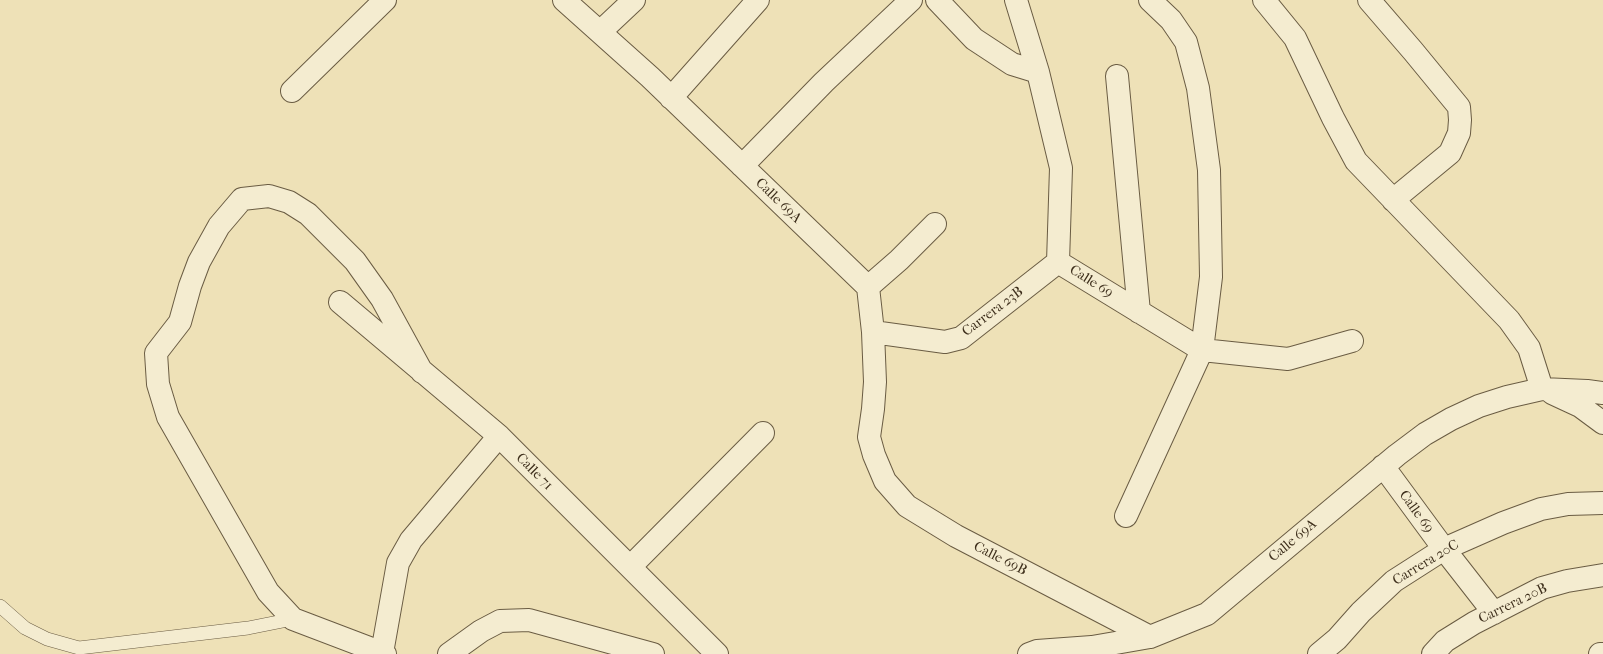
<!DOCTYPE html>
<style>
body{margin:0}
canvas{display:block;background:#eee1b7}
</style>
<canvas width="1603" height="654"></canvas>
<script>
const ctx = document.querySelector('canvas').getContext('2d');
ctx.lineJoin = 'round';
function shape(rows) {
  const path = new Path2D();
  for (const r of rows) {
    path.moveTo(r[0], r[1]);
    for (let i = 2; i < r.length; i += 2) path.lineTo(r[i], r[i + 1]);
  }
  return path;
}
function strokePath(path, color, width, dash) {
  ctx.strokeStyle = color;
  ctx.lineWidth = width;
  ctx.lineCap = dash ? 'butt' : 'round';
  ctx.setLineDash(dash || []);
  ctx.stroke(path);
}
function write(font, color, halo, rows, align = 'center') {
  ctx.font = font + ' "IM FELL French Canon",serif';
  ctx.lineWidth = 3.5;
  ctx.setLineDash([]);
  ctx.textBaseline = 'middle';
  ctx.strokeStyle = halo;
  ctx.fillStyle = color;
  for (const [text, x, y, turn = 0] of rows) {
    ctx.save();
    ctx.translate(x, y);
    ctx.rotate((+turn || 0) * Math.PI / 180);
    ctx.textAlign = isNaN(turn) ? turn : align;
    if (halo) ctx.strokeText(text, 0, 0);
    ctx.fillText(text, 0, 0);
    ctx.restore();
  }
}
const service = shape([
 [0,606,25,628,47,639,79,648,248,628,293,619]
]);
const minor = shape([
 [564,0,650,77,868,287,873,332,875,382,873,409,869,437,874,455,885,481,907,506,956,536,1150,637],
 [937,0,974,39,1012,64,1038,72],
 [1016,0,1038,72,1061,168,1058,262,1202,350,1288,359,1352,341],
 [1264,0,1295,38,1333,118,1356,161,1509,320,1529,348,1542,389],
 [1369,0,1413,51,1459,107,1460,120,1459,133,1450,153,1393,200],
 [600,32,634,0],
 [1117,76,1139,312],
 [292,91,385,0],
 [671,98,758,0],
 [742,166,824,82,911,0],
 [868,287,899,260,935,224],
 [340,302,499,436,717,654],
 [873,332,945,342,961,338,1058,262],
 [1552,393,1580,406,1603,423],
 [1383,466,1444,549,1494,613],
 [1126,516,1202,350,1211,277,1209,170,1198,88,1186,42,1171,20,1150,0],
 [630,567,763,433],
 [382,653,398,563,411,540,499,436],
 [385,654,293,619,268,592,168,417,158,384,156,353,180,322,190,286,199,262,219,226,242,199,269,196,289,202,308,214,355,261,382,299,422,372],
 [449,654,481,631,500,621,529,620,653,654],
 [1029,654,1037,651,1092,647,1150,637,1207,614,1397,455,1425,434,1451,419,1479,406,1507,397,1542,389,1587,391,1603,393],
 [1319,654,1337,639,1361,612,1394,581,1444,549,1503,523,1541,509,1568,504,1603,503],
 [1433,654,1445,641,1474,623,1542,588,1567,581,1603,575],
 [1600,654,1603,654]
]);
const streetNames = [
 ["Calle 69A",778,201,44],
 ["Calle 69",1091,282,32],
 ["Carrera 23B",993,312,-37],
 ["Calle 71",534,472,45],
 ["Calle 69",1416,512,54],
 ["Calle 69A",1293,541,-40],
 ["Calle 69B",1000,559,27],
 ["Carrera 20C",1426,563,-31],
 ["Carrera 20B",1513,604,-26]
];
strokePath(service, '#6a5c43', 14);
strokePath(minor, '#6a5c43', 24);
strokePath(service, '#f4ecd0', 13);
strokePath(minor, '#f4ecd0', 22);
write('14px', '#3e2f1c', '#f4ecd0', streetNames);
</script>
